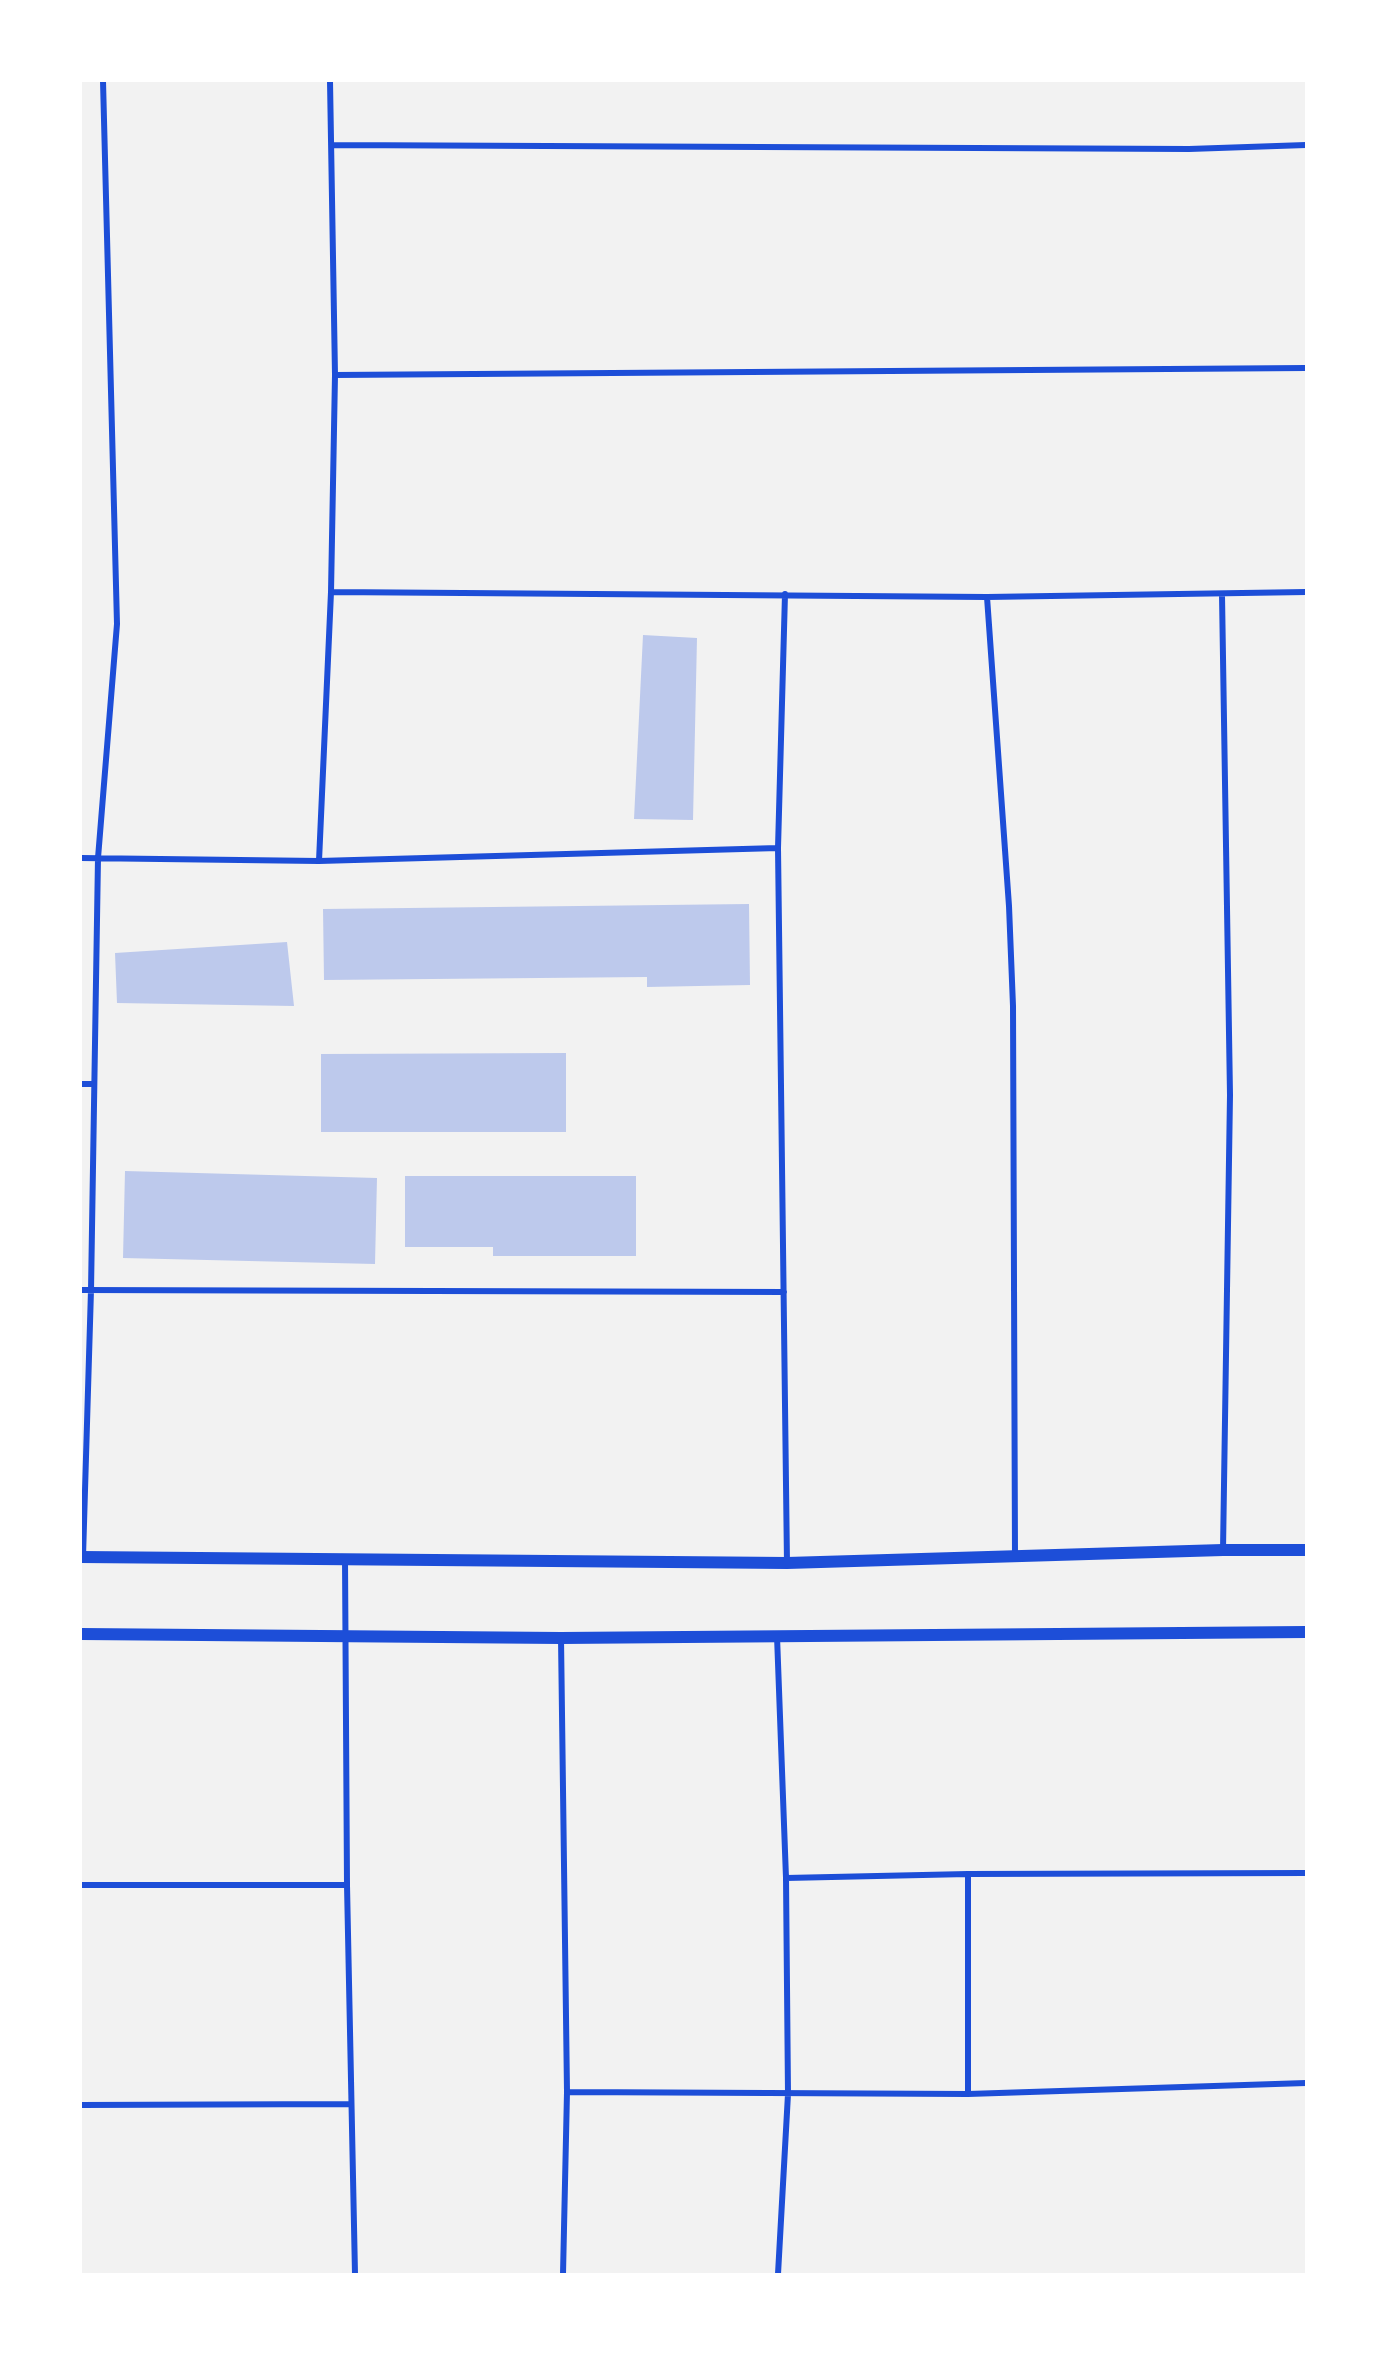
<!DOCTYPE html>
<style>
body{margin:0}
#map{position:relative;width:1387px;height:2355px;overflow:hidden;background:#f2f2f2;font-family:Lora,serif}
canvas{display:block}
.frame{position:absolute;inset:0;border:82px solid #fff;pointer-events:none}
</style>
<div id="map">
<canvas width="1387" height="2355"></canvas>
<div class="frame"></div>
</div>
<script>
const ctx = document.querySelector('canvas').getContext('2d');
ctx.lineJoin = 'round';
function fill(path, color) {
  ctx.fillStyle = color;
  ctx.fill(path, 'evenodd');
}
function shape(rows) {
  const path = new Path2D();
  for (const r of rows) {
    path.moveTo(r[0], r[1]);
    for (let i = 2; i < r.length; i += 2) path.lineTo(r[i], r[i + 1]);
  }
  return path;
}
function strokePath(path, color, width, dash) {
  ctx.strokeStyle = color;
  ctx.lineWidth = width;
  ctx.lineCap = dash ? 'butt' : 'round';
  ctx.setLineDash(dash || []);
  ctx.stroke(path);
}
const building = shape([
 [643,635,697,638,693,820,634,819],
 [749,904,750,985,647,987,647,977,324,980,323,909],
 [287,942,294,1006,117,1003,115,953],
 [566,1053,566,1132,321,1132,321,1054],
 [125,1171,377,1178,375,1264,123,1258],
 [405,1176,636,1176,636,1256,493,1256,493,1247,405,1247]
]);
const minor = shape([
 [332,145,1189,149,1306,145],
 [335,375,1306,368],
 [331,592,987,597,1306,592],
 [785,594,778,848,787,1563],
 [1222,595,1230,1095,1223,1550],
 [987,597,1009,906,1013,1006,1015,1557],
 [81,858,319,861,778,848],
 [319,861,331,592,335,375,330,81],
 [81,1084,94,1084],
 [81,1290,784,1292],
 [83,1557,91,1290,98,858,117,624,103,81],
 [345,1559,347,1885,355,2274],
 [777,1636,786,1878,788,2094,778,2274],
 [561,1638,567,2092,563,2274],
 [968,1874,968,2094],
 [786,1878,968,1874,1306,1873],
 [81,1885,347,1885],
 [567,2092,968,2094,1306,2083],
 [81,2105,351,2104]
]);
const secondary = shape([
 [81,1557,787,1563,1223,1550,1306,1550],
 [81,1634,561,1638,1306,1632]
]);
fill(building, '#bdc9ec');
strokePath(minor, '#1d4ed8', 6);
strokePath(secondary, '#1d4ed8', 12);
</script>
